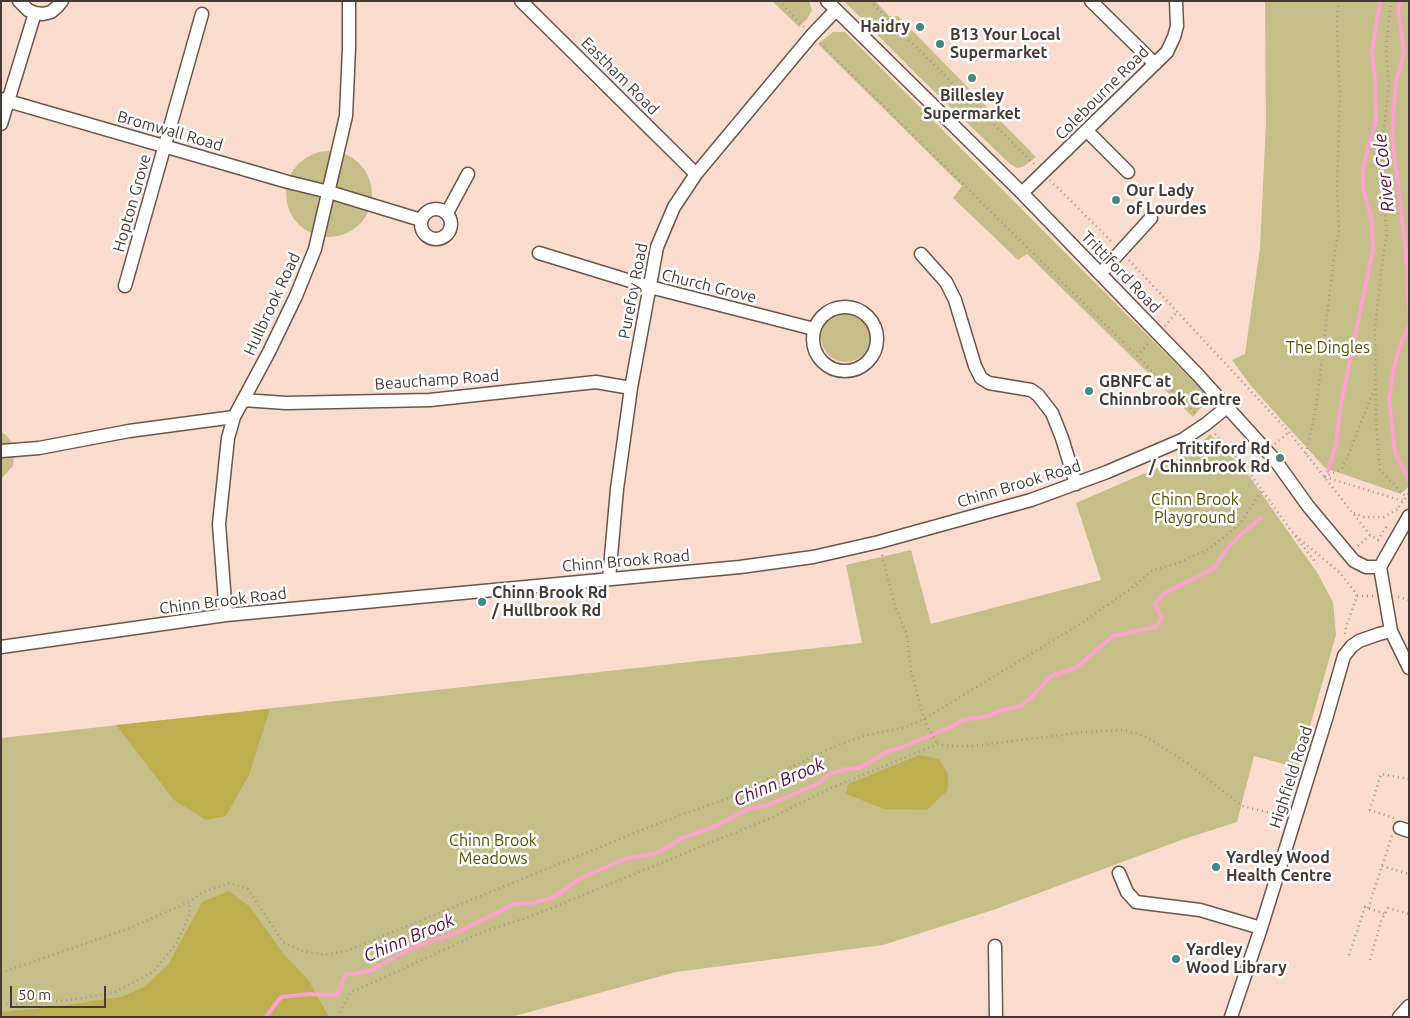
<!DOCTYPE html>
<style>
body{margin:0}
#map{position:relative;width:1410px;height:1018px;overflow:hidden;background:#fadccf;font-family:Ubuntu,sans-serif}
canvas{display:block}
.frame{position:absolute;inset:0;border:2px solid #463a35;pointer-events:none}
.scale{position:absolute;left:10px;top:986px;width:96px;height:22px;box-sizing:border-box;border:2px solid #463a35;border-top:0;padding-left:6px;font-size:15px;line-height:18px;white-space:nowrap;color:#463a35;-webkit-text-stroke:4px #fff;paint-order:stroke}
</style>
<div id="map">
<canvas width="1410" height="1018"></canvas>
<div class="frame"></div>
<div class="scale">50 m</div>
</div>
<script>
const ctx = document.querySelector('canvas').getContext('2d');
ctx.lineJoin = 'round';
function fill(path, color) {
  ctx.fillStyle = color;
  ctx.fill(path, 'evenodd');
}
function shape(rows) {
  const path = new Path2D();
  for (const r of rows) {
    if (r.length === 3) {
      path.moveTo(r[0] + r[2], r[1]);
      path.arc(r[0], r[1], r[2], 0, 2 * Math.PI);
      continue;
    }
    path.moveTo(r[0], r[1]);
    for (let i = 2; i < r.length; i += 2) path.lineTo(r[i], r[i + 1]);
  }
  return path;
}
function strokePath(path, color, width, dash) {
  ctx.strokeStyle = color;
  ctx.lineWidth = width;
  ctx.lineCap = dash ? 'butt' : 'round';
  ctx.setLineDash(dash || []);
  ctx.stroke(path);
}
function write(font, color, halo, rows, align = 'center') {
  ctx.font = font + ' Ubuntu,sans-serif';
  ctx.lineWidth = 5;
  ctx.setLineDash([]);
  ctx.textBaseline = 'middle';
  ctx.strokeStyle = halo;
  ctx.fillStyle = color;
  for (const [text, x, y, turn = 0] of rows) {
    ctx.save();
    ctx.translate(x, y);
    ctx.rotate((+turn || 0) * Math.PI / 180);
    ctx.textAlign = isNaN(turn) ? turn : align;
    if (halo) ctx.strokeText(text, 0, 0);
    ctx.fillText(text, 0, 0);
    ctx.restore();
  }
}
const green = shape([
 [772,1,809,1,812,10,807,19,799,27],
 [844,1,875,1,889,16,898,16,1036,157,1023,167,1017,168,1009,163,918,76],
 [1265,1,1409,1,1409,486,1401,494,1325,468,1251,386,1232,360,1245,354,1260,248,1266,122],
 [833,32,845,32,1206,394,1206,402,1193,417,1027,254,1018,260,953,198,962,186,818,44],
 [329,194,43],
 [846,337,25],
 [1,432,6,435,12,443,14,455,13,466,1,479],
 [1210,434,1247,473,1318,574,1333,602,1336,635,1298,768,1254,756,1237,822,1184,839,996,909,883,945,676,972,511,1017,1,1017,1,738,862,643,846,565,911,550,931,624,1101,580,1076,503,1180,458,1198,446]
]);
const forest = shape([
 [270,709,249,775,226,816,206,820,174,800,116,725],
 [919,755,939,759,948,774,948,790,927,810,884,809,846,794,848,784],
 [229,891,250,907,282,952,309,981,329,1017,1,1017,1,1012,46,1008,121,997,144,987,168,965,202,902]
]);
const stream = shape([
 [1401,1,1398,10,1404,51,1396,82,1392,135,1406,253,1409,314],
 [1409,326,1399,348,1393,372,1389,399,1395,453,1409,480],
 [1328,471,1336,444,1341,403,1373,250,1372,221,1363,188,1363,168,1376,119,1375,81,1372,51,1380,1],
 [266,1017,281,997,309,994,337,995,345,975,370,971,414,947,456,933,515,904,531,903,552,898,581,878,627,858,655,854,683,838,716,826,752,807,766,806,819,783,830,774,845,769,859,768,887,752,900,748,955,725,963,720,988,716,999,711,1020,706,1030,699,1051,676,1076,668,1113,636,1156,627,1162,618,1155,604,1163,594,1207,572,1216,566,1225,551,1242,533,1261,518]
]);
const path = shape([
 [779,1,804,27],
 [870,1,1034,164],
 [1391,1,1386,50,1389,84,1382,147,1382,188,1387,233,1381,272,1375,328,1376,421,1380,470,1406,497],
 [820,43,1197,415],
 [1050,180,1112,242],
 [1129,260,1289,432,1370,535,1378,540,1387,526],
 [1165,326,1177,312],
 [1137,356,1149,343],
 [1215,434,1246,468,1292,532,1317,564],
 [1275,444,1289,432],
 [1306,454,1317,402,1333,264,1339,230,1337,188,1340,93,1338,59,1337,18,1339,1],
 [1246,468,1257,459],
 [1324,477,1342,469,1350,451,1375,387],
 [1325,477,1403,501],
 [1399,507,1409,493],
 [1354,513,1364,517,1384,517,1398,509],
 [1296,536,1339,572,1356,593,1357,596,1346,627,1345,635],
 [1358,546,1370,535],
 [882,555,894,603,907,635,911,671,924,719,928,728,938,744],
 [1357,596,1373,596],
 [1398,597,1409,600],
 [1394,818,1370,810,1381,774,1409,779],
 [1382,866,1409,874],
 [1368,908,1392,836],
 [1349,955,1365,907,1385,914],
 [1370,960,1381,921,1388,908,1409,914],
 [1,973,130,928,189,902,203,892,230,883,248,889,283,942,302,951,324,955,346,951,654,825,728,798,833,747,867,735,903,728,924,719,1080,624,1129,590,1153,570,1178,563,1209,549,1240,524,1262,490],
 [1,1004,16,1004,70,1000,113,993,153,972,176,944,190,914,189,903],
 [15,1017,16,1004],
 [338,1017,350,993,485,931,532,916,773,817,831,788,938,744,949,746,972,746,1085,732,1123,730,1145,736,1186,762,1242,806,1283,816]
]);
const minor = shape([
 [19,1,28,10,35,13,43,14,51,12,57,7,62,1],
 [521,1,696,174],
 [827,1,1022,193,1198,375,1275,460,1308,506,1354,561,1366,567,1380,567],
 [1091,1,1155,64],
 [1,99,288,182,329,192,421,220],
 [1,124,35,13],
 [1087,131,1128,172],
 [1022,193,1167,52,1174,37,1177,26,1176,1],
 [436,224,15],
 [447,213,468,174],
 [539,253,650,287,814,329],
 [921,254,946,282,955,300,975,366,981,378,989,383,1031,390,1038,395,1052,413,1062,438,1076,484],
 [1100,274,1151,218],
 [125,286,202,14],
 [845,339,32],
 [243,400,286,403,430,400,596,382,631,388],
 [1,451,39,448,129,431,234,417],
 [1409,516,1380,567,1391,631,1409,668],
 [609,579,617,489,631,388,657,247,674,207,696,174,812,35,836,10],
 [226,615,219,524,228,438,234,417,269,352,296,296,315,249,346,116,349,48,349,1],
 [1,647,226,615,740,567,813,557,879,542,1031,500,1107,472,1182,440,1206,424,1227,407],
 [1400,828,1409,831],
 [1119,873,1127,892,1136,902,1200,910,1261,928],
 [995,946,996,1017],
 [1231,1017,1261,928,1326,719,1344,656,1352,646,1359,641,1379,634,1391,631],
 [1399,1017,1409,1006]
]);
const markers = [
 [920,27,5,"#438980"],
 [940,44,5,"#438980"],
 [972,78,5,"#438980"],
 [1116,200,5,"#438980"],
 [1089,391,5,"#438980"],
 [1280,458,5,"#438980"],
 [482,602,5,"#438980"],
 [1216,867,5,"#438980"],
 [1176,959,5,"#438980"]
];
const poiNames = [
 ["Haidry",910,27,"right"],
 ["B13 Your Local",950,35],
 ["Supermarket",950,53],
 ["Billesley",972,96,"center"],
 ["Supermarket",972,114,"center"],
 ["Our Lady",1126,191],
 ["of Lourdes",1126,209],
 ["GBNFC at",1099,382],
 ["Chinnbrook Centre",1099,400],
 ["Trittiford Rd",1270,449,"right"],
 ["/ Chinnbrook Rd",1270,467,"right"],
 ["Chinn Brook Rd",492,593],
 ["/ Hullbrook Rd",492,611],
 ["Yardley Wood",1226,858],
 ["Health Centre",1226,876],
 ["Yardley",1186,950],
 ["Wood Library",1186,968]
];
const streetNames = [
 ["Eastham Road",620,76,45],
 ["Colebourne Road",1102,93,-45],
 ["Bromwall Road",170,131,16],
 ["Hopton Grove",132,203,-74],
 ["Trittiford Road",1121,272,46],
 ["Church Grove",709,286,14],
 ["Purefoy Road",633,291,-79],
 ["Hullbrook Road",272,304,-65],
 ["Beauchamp Road",437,380,-4],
 ["Chinn Brook Road",1019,484,-17],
 ["Chinn Brook Road",626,561,-5],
 ["Chinn Brook Road",223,601,-7],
 ["Highfield Road",1291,777,-72]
];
const parkNames = [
 ["The Dingles",1328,348],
 ["Chinn Brook",1195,500],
 ["Playground",1195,518],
 ["Chinn Brook",493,841],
 ["Meadows",493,859]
];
const waterNames = [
 ["River Cole",1384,173,-96],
 ["Chinn Brook",779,782,-23],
 ["Chinn Brook",409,938,-23]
];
fill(green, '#c5be89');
fill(forest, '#bdaf50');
strokePath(stream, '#faa1cc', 4);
strokePath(minor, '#6d5449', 15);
strokePath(path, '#a89389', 2.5, [1, 4]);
strokePath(minor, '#fff', 12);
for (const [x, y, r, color] of markers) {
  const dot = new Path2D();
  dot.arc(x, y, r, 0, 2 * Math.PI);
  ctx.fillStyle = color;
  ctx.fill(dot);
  strokePath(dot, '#fff', 2);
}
write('bold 16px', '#463a35', '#fff', poiNames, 'left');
write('16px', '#463a35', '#fff', streetNames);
write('16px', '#594f00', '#fff', parkNames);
write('italic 18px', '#580b3a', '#fff', waterNames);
</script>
